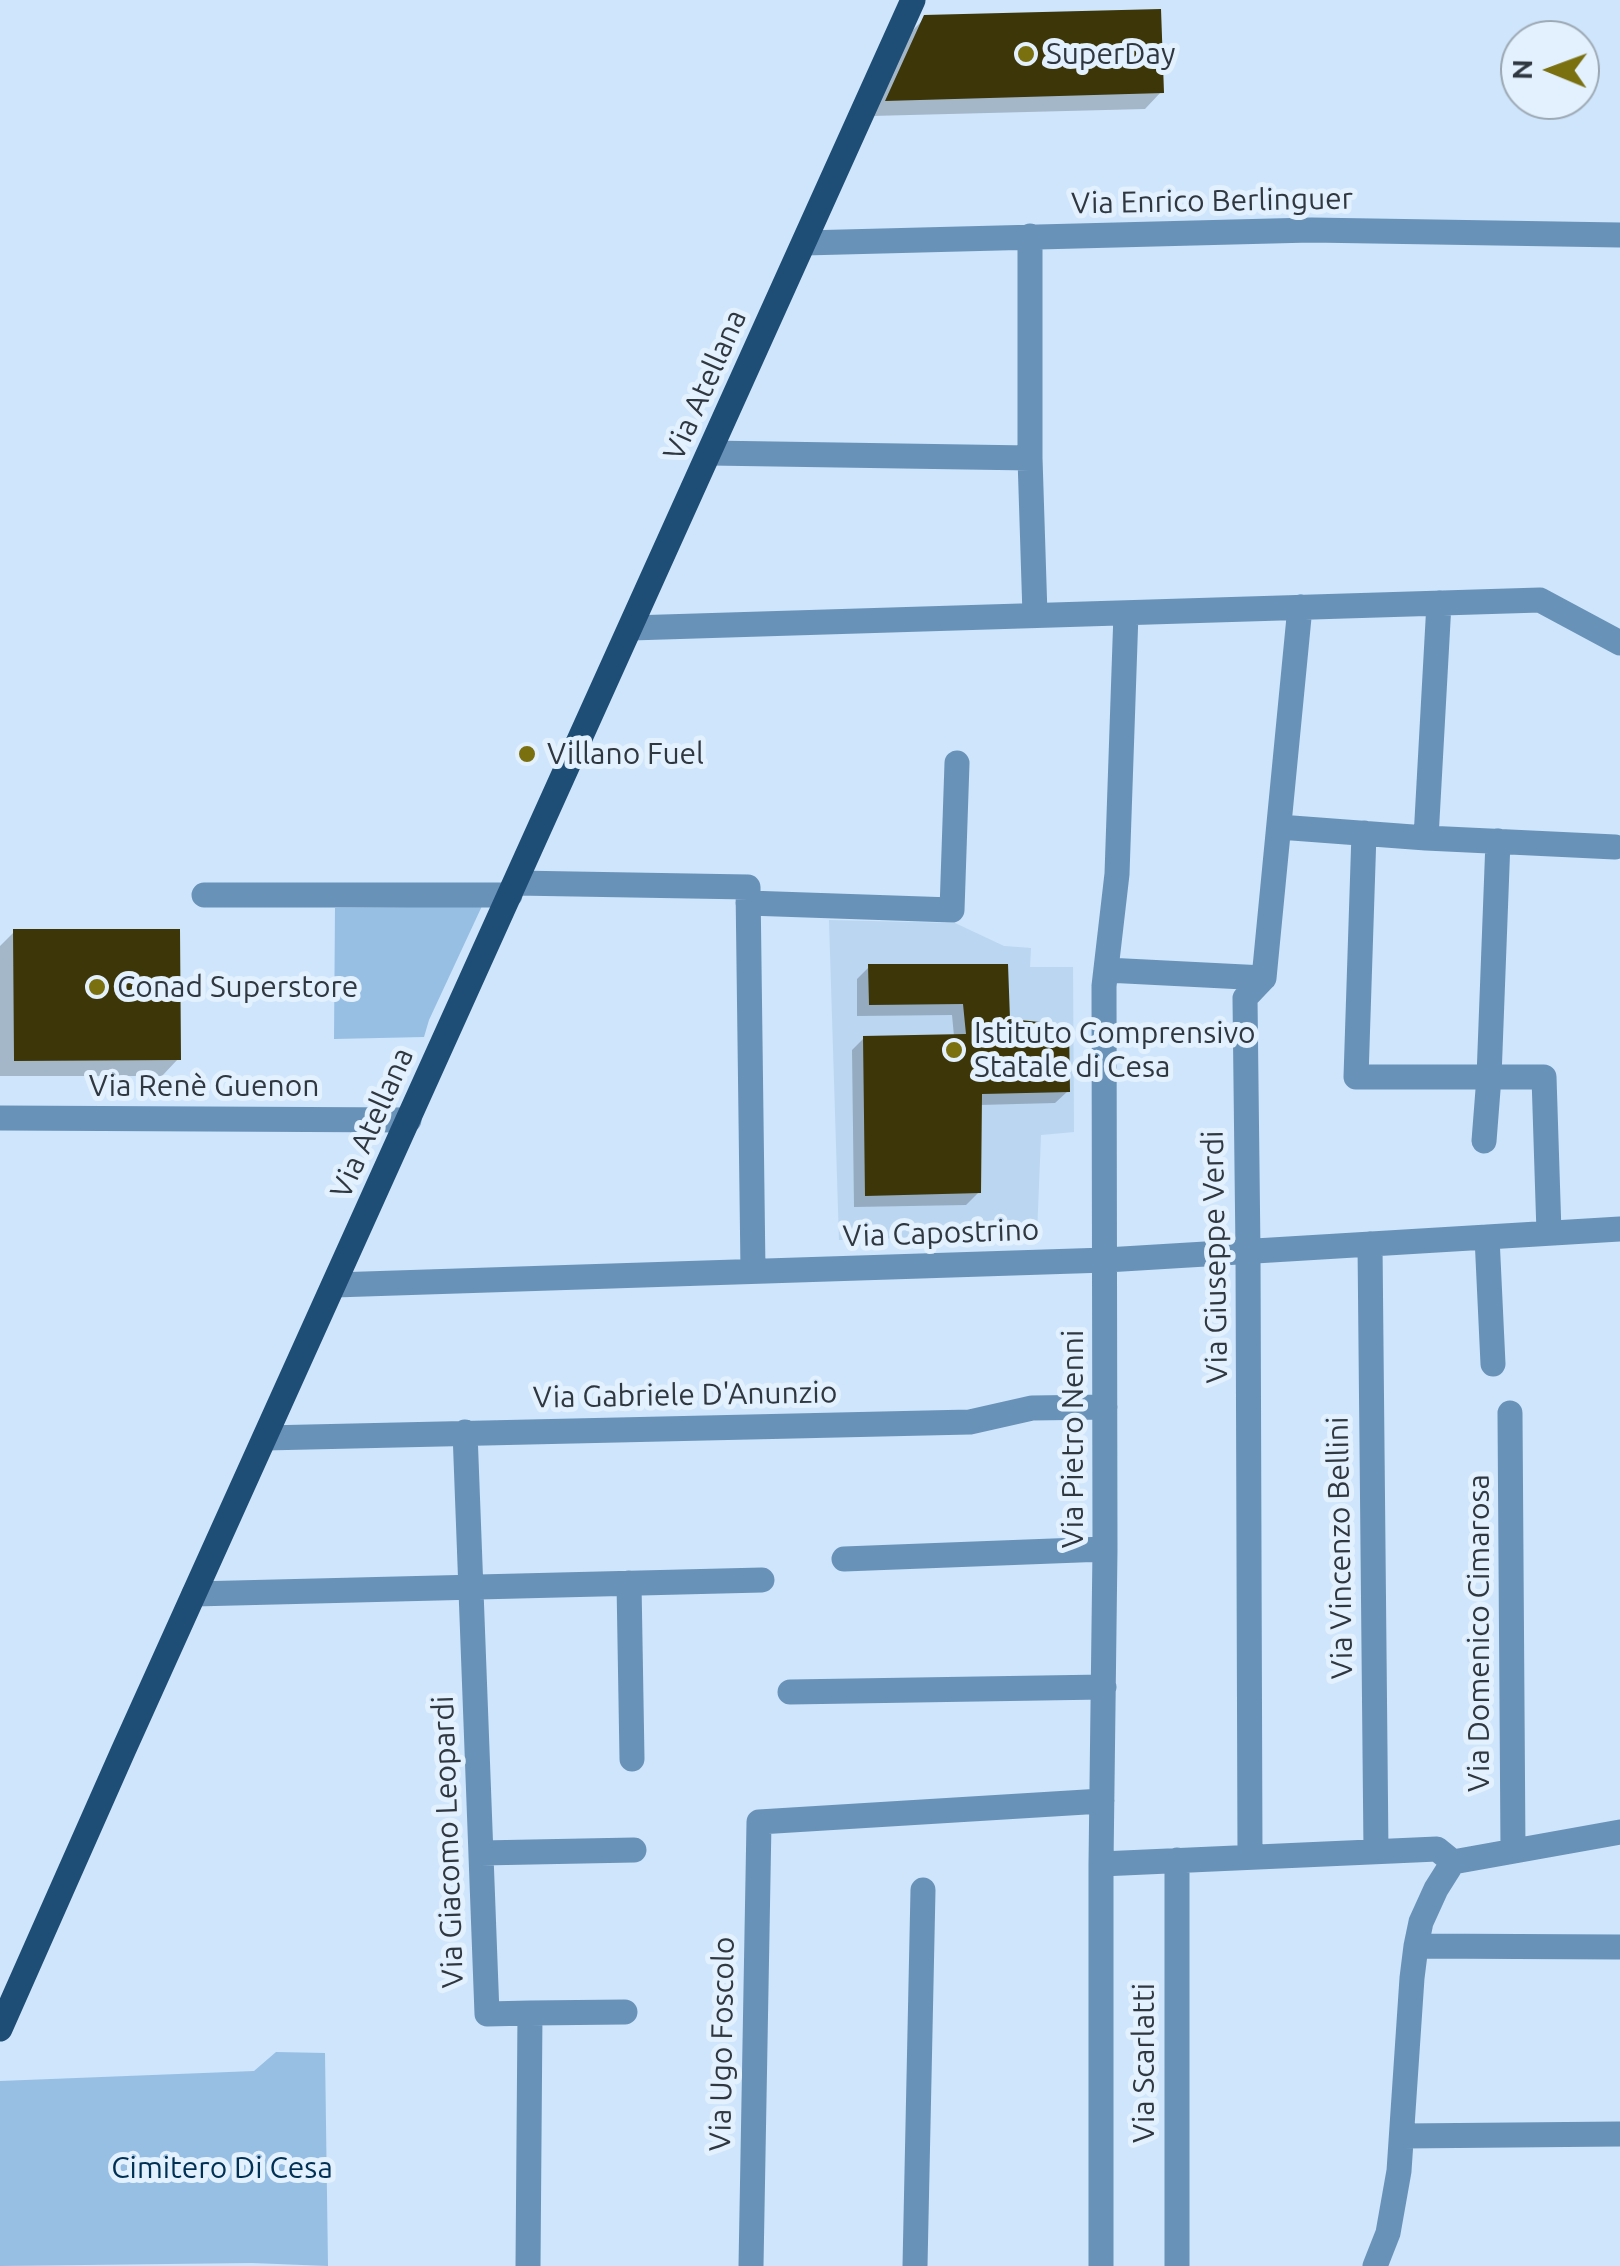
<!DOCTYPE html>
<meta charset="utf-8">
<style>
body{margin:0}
#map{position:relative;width:1620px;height:2266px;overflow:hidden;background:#cee5fb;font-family:Ubuntu,sans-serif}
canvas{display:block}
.north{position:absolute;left:1500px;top:20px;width:100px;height:100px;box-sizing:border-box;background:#e3f1fe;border:2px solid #9ba7b2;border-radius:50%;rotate:271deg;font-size:28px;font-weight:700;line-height:40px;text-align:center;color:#2f3740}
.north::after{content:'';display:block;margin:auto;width:35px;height:45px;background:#7b7010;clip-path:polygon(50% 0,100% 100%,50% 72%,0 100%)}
</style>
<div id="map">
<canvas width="1620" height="2266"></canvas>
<div class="north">N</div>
</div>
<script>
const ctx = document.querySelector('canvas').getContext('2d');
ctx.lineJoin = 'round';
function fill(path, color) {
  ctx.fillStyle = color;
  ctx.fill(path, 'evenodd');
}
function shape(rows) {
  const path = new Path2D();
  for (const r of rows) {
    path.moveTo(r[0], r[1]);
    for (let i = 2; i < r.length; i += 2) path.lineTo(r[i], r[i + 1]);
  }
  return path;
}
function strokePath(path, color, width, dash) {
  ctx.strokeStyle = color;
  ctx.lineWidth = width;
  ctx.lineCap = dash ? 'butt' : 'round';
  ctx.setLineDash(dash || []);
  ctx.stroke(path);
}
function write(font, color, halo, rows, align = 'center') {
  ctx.font = font + ' Ubuntu,sans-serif';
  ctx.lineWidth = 10;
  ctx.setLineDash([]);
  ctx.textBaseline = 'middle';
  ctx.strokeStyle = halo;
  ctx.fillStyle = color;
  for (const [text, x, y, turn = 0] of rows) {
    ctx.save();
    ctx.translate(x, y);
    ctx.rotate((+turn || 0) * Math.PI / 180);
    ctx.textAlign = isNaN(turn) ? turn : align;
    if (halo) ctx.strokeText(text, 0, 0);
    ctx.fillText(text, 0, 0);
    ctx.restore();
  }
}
const built = shape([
 [829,920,955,923,1004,946,1031,948,1030,967,1073,967,1074,1132,1041,1135,1037,1234,839,1240]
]);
const green = shape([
 [482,906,429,1020,424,1037,334,1039,335,908],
 [276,2052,325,2053,328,2266,252,2263,0,2266,0,2081,254,2071]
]);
const shadow = shape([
 [925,18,1161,92,1145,109,871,116,908,35],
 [14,932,178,1059,162,1076,0,1076,0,946],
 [869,967,1005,967,1007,1022,1068,1091,1055,1103,979,1105,979,1192,966,1205,854,1207,852,1050,864,1038,954,1036,952,1015,857,1016,857,979]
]);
const building = shape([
 [1161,9,1164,93,885,101,924,15],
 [13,929,180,929,181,1060,14,1061],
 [868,964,1008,964,1010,1019,1069,1025,1070,1092,982,1094,981,1193,865,1196,863,1036,966,1034,963,1004,869,1005]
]);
const minor = shape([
 [1030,236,1030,458,1035,615],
 [804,243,1311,230,1620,235],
 [710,453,1030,458],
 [631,628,1540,600,1620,643],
 [1279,827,1426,838,1615,847],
 [1364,833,1356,1077,1544,1077,1549,1233],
 [1426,838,1439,603],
 [516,883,748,887,753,1271],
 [204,895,510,895],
 [748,903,952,910,957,763],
 [1106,970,1264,978],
 [0,1118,409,1120],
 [1484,1141,1489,1077,1498,841],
 [1487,1237,1493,1364],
 [1370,1244,1376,1851],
 [334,1285,1106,1260,1620,1229],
 [1510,1413,1513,1851],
 [465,1432,487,2014,530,2013,528,2266],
 [265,1438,970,1422,1032,1408,1105,1407],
 [844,1559,1105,1549],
 [629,1583,632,1759],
 [194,1594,762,1580],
 [790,1692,1104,1687],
 [481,1853,634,1850],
 [1250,1857,1248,1252,1245,998,1264,978,1300,607],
 [1177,1860,1177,2266],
 [1101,1864,1437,1849,1453,1862],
 [1416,1946,1620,1947],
 [530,2013,625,2012],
 [1403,2136,1620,2134],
 [751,2266,759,1822,1102,1801],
 [915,2266,923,1890],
 [1101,2266,1101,1864,1105,1549,1104,986,1117,874,1126,613],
 [1375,2266,1388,2233,1399,2171,1412,1978,1416,1946,1421,1922,1436,1889,1453,1862,1620,1832]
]);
const major = shape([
 [0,2029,124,1749,913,0]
]);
const markers = [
 [1026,54,10,"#7b7010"],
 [527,754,10,"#7b7010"],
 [97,987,10,"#7b7010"],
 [954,1050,10,"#7b7010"]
];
const poiNames = [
 ["SuperDay",1046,54],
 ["Villano Fuel",547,754],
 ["Conad Superstore",117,987],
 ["Istituto Comprensivo",974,1033],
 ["Statale di Cesa",974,1067]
];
const streetNames = [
 ["Via Enrico Berlinguer",1212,201,-1],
 ["Via Atellana",705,385,-66],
 ["Via Renè Guenon",204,1086],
 ["Via Atellana",372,1123,-66],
 ["Via Capostrino",941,1233,-2],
 ["Via Giuseppe Verdi",1215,1257,-91],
 ["Via Gabriele D'Anunzio",685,1395,-1],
 ["Via Pietro Nenni",1073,1439,-90],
 ["Via Vincenzo Bellini",1340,1548,-91],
 ["Via Domenico Cimarosa",1479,1633,-90],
 ["Via Giacomo Leopardi",448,1842,-92],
 ["Via Ugo Foscolo",722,2044,-89],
 ["Via Scarlatti",1144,2063,-90]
];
const parkNames = [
 ["Cimitero Di Cesa",222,2168]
];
fill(built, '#bbd6f1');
fill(green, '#97bfe4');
fill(shadow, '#0003');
fill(building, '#3c3608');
strokePath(minor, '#6992b9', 25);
strokePath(major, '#1e4d75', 25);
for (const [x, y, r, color] of markers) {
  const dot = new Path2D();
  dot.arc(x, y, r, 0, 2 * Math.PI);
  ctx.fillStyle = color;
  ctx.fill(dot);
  strokePath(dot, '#e3f1fe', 4);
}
write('30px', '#2f3740', '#e3f1fe', poiNames, 'left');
write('30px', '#2f3740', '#e3f1fe', streetNames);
write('30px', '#003054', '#e3f1fe', parkNames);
</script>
